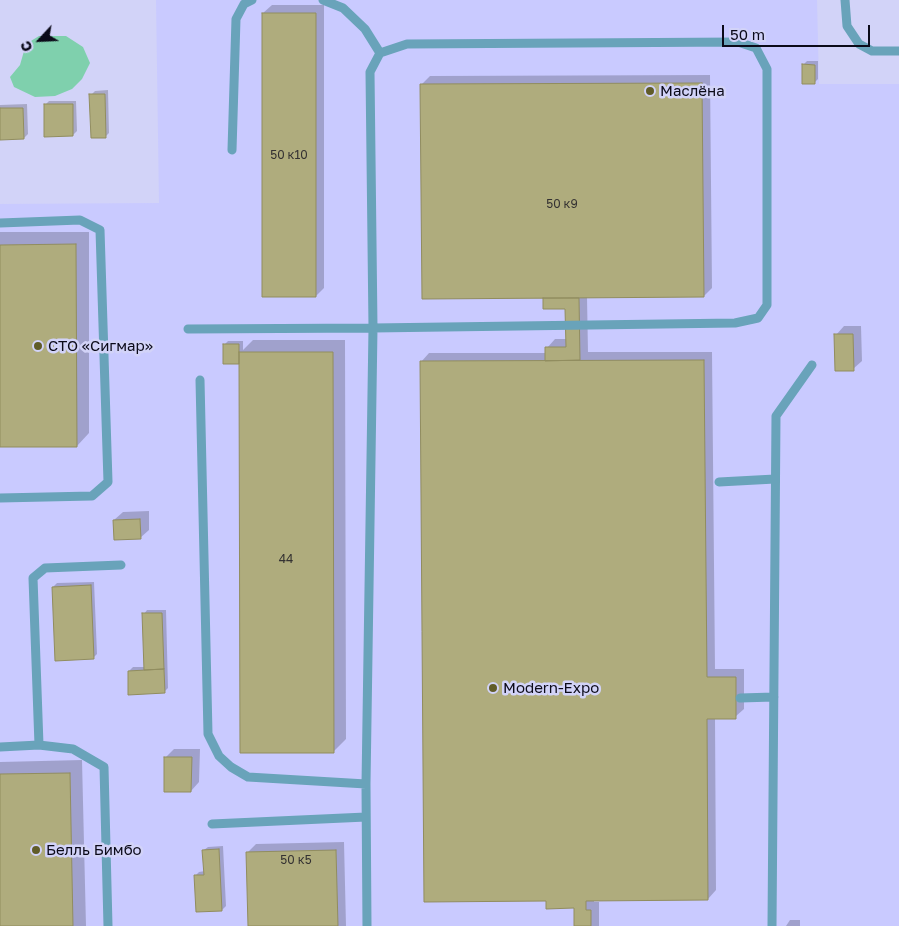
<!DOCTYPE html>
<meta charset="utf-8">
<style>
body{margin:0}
#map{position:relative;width:899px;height:926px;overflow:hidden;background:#d2d3f8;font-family:"Golos Text",sans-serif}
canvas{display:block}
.north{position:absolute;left:15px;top:15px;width:50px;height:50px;-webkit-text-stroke:4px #d2d3f8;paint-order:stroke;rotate:245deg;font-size:14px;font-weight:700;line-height:20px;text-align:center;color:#0b0a19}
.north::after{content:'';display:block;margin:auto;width:18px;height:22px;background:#0b0a19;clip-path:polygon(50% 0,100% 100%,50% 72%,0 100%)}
.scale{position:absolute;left:722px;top:25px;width:148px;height:22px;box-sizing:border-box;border:2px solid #0b0a19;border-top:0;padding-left:6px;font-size:15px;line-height:18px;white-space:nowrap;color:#0b0a19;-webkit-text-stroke:4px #d2d3f8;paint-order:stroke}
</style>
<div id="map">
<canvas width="899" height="926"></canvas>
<div class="north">С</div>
<div class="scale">50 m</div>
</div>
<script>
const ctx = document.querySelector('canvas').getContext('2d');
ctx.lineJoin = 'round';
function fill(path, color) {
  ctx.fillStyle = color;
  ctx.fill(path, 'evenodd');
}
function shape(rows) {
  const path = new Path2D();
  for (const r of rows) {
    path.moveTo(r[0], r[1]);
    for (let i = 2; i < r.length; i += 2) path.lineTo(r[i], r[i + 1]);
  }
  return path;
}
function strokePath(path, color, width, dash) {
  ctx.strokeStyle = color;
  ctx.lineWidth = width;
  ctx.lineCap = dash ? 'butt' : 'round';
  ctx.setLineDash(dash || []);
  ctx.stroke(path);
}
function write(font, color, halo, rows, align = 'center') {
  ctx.font = font + ' "Golos Text",sans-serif';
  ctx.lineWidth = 5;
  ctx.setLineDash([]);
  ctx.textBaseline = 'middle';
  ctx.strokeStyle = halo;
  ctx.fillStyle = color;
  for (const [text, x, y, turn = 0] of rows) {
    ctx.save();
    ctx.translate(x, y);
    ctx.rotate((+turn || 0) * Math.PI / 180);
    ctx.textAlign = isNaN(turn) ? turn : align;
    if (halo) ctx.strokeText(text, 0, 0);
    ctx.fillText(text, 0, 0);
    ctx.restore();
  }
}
const built = shape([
 [156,0,817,0,819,84,899,84,899,926,0,926,0,204,159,203]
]);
const water = shape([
 [39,36,66,36,83,47,90,63,82,79,72,89,55,96,35,97,14,87,10,77,20,65,26,44]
]);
const shadow = shape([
 [272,5,324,5,324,288,316,296,263,13],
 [807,61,818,61,818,79,814,83,803,65],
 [710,75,712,288,704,296,587,297,588,352,712,352,715,669,744,669,744,709,735,717,715,717,716,890,708,899,594,900,594,902,599,902,599,926,576,926,575,907,421,362,429,353,547,353,547,348,555,339,567,339,566,307,544,297,421,85,430,76],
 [108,90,109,133,105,137,91,95,95,91],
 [49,101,76,101,77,131,73,135,45,105],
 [27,104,28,134,24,138,0,139,0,105],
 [0,232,89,232,89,433,77,446,0,446],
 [844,326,861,326,862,361,853,369,836,335],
 [253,340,345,340,346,739,333,752,240,361,239,363,224,345,228,341,243,341,243,350],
 [149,511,149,530,140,538,114,520,123,512],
 [94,582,97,654,93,658,53,587,57,583],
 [147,610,166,610,168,688,164,692,129,671,133,667,145,667,144,614],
 [174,749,200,749,199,782,191,791,166,757],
 [82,760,86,926,0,926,0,762],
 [344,842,346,926,249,926,247,853,256,844],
 [223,846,226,906,222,910,195,876,199,872,205,871,204,850,208,847],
 [790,920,800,920,800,926,786,926]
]);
const building = shape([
 [262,13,316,13,316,297,262,297,262,13],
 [802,64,815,65,815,84,802,84,802,64],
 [702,83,704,297,422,299,420,84,702,83],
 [89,94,105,94,106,138,91,138,89,94],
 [44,104,73,104,73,136,44,137,44,104],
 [0,108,23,108,24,139,0,140,0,108],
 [76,244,77,447,0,447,0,245,76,244],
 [543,298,579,298,580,360,545,361,545,347,566,347,565,309,543,309,543,298],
 [834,334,853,334,854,371,835,371,834,334],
 [223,344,239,344,239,364,223,364,223,344],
 [239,352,333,352,334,753,240,753,239,352],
 [704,360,707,677,736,677,736,719,707,719,708,900,586,901,586,910,591,910,591,926,574,926,574,908,546,909,546,901,424,902,420,361,704,360],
 [140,519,141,539,114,540,113,520,140,519],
 [91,585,94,659,55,661,52,587,91,585],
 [142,613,162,613,164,669,144,670,142,613],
 [164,669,165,693,128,695,128,671,164,669],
 [164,757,192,757,191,792,164,792,164,757],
 [70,773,73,926,0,926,0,774,70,773],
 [219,849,222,911,196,912,194,875,204,875,202,850,219,849],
 [336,850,338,926,248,926,246,852,336,850]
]);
const lane = shape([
 [323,0,343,8,365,29,380,53],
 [845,0,847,26,859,44,872,51,899,51],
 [232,150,236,19,244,4,252,0],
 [0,223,80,220,100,230,108,482,92,496,0,498],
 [188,329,373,328,735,323,758,318,767,305,767,69,756,48,738,42,407,44,380,53,370,72,373,328,366,784,367,926],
 [200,380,208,734,219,756,231,767,248,777,366,784],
 [719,482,775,479],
 [740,698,774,697],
 [39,745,33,578,45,568,121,565],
 [0,747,39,745,73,749,104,767,108,926],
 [212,824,366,817],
 [772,926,776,416,812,365]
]);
const markers = [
 [650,91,5,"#605c29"],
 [38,346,5,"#605c29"],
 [493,688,5,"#605c29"],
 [36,850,5,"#605c29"]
];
const numberNames = [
 ["50 к10",289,155],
 ["50 к9",562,204],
 ["44",286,559],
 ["50 к5",296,860]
];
const poiNames = [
 ["Маслёна",660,91],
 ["СТО «Сигмар»",48,346],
 ["Modern-Expo",503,688],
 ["Белль Бимбо",46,850]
];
fill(built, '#c9caff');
fill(water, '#7fd0ad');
fill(shadow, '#0003');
fill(building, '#afac7d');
strokePath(building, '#918d5f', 1);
strokePath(lane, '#69a3ba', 9);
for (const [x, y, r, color] of markers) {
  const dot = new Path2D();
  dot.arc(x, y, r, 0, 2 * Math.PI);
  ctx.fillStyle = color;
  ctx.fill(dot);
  strokePath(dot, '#d2d3f8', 2);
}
write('12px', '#343232', null, numberNames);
write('15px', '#0b0a19', '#d2d3f8', poiNames, 'left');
</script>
